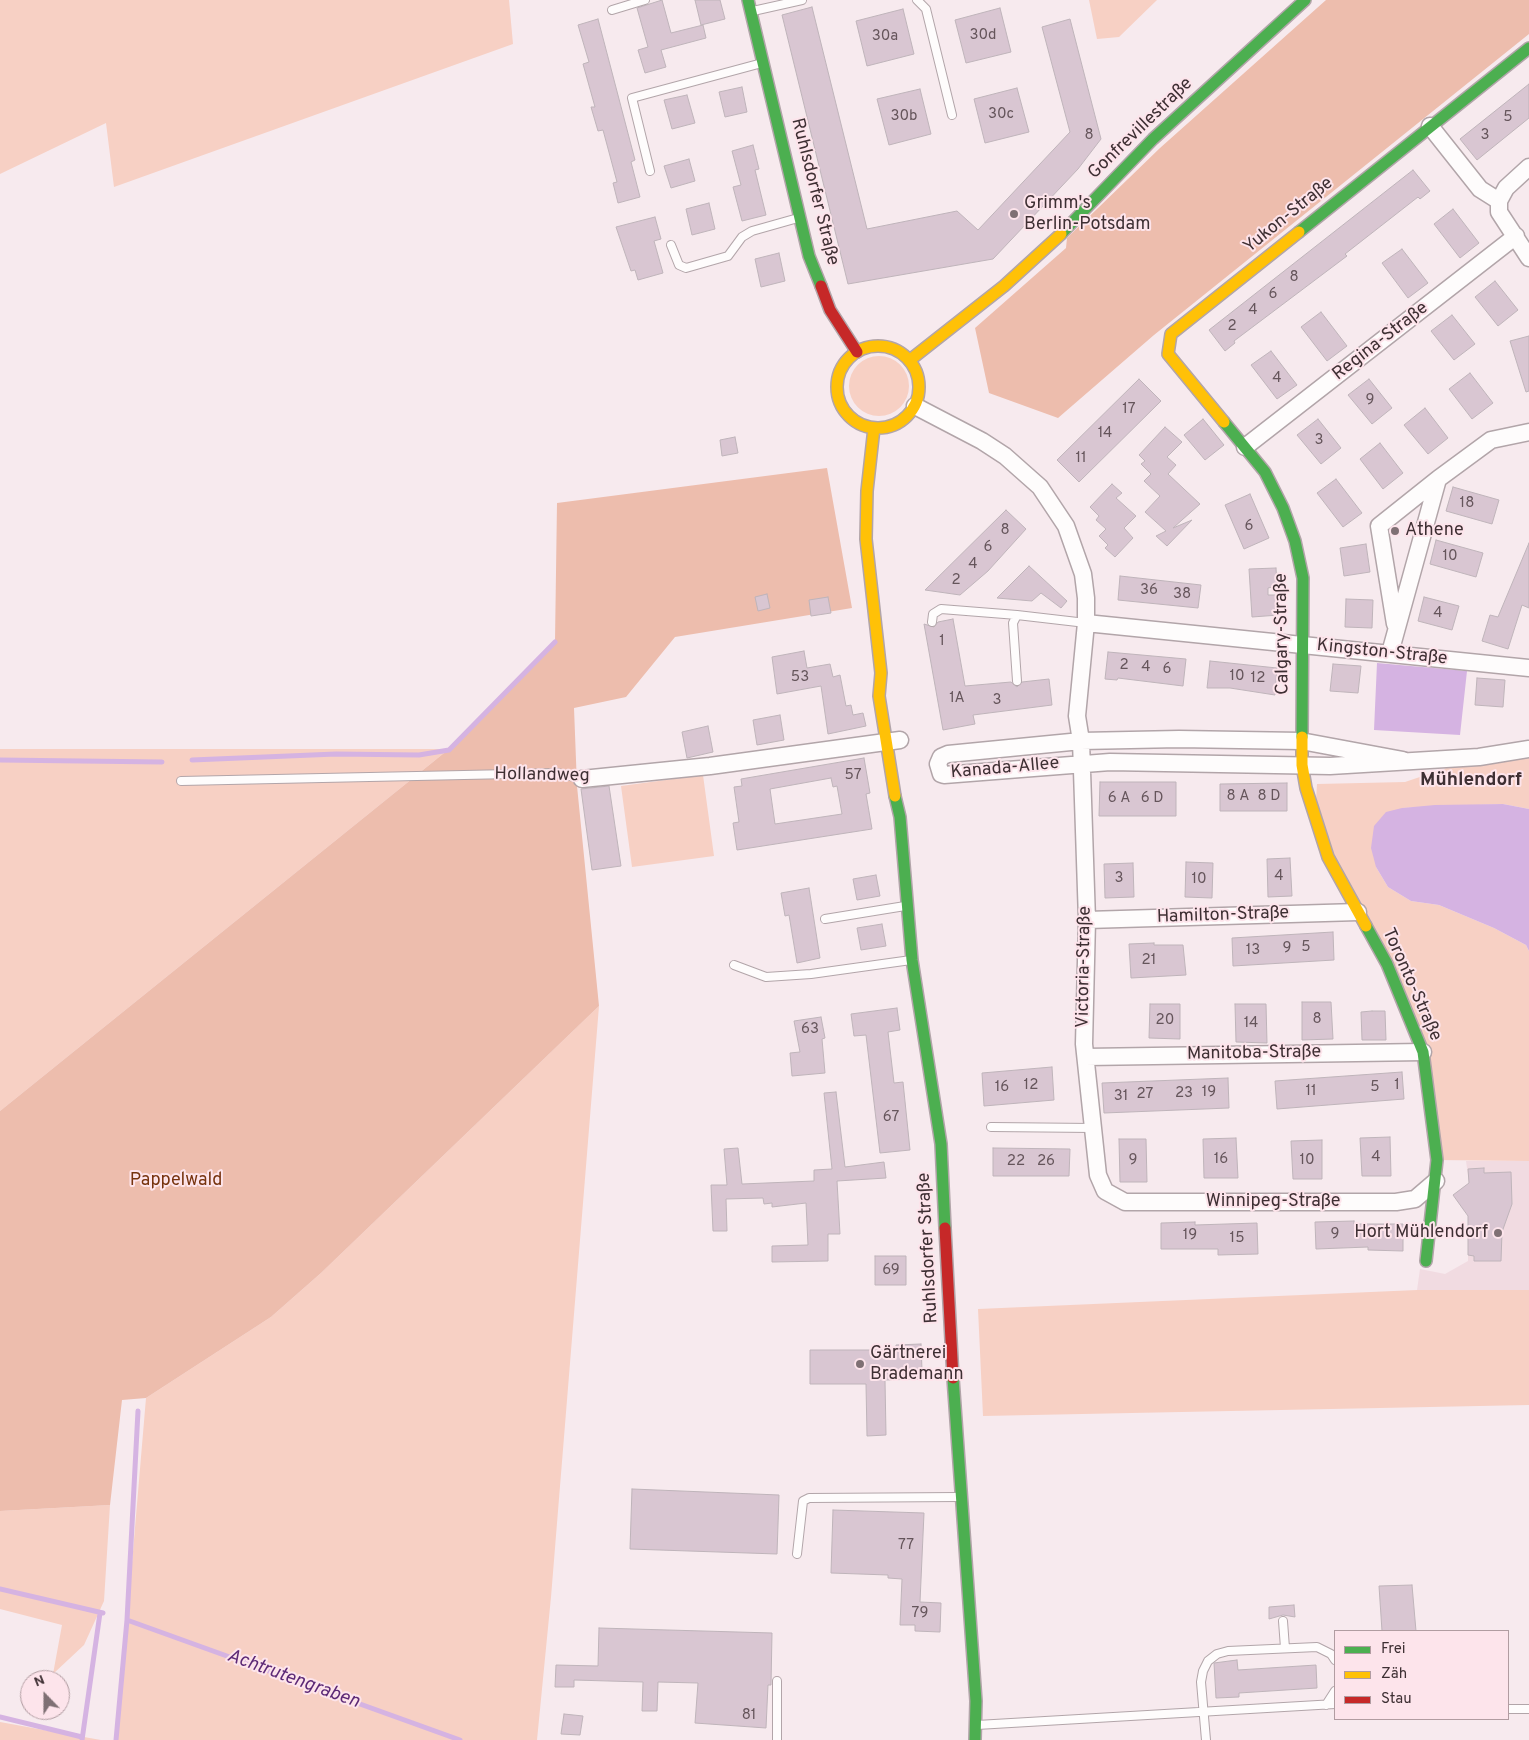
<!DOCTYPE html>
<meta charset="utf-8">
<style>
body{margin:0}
#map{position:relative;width:1529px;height:1740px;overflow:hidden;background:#f7eaee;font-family:Overpass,sans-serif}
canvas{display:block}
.legend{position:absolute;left:1334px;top:1630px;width:175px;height:90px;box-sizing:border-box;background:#fde4eb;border:1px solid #b19ca1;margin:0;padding:6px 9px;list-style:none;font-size:15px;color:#3e2f33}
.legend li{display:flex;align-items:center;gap:10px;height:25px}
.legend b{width:25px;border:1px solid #b19ca1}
.north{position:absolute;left:20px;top:1670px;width:50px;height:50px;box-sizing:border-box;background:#fde4eb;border:1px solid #b19ca1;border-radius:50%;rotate:338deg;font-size:14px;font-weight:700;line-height:20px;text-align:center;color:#3e2f33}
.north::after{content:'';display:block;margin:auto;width:18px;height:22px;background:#7f7074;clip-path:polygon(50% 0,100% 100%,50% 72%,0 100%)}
</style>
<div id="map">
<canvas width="1529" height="1740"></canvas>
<ul class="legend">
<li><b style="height:6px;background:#4caf50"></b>Frei</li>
<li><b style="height:6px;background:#ffc107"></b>Zäh</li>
<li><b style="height:6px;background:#c62828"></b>Stau</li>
</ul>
<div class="north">N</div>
</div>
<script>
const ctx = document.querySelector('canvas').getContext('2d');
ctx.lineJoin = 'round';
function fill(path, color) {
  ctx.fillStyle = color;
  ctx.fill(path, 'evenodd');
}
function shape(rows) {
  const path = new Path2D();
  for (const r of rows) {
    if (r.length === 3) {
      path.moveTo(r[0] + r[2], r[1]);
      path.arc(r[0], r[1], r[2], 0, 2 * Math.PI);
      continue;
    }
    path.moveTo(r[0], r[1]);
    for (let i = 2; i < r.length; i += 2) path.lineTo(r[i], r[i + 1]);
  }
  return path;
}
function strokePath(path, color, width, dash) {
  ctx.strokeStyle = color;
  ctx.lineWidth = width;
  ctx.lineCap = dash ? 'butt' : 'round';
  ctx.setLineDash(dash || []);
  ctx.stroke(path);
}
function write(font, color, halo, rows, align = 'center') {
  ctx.font = font + ' Overpass,sans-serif';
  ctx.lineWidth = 4;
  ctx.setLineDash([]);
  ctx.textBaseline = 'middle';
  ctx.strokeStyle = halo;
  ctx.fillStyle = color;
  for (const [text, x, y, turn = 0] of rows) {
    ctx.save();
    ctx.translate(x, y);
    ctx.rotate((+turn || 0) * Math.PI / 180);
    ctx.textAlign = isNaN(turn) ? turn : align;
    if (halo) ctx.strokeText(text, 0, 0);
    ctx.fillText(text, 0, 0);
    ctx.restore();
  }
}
const built = shape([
 [1466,1161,1529,1161,1529,1290,1417,1290,1420,1269,1445,1274,1468,1261,1468,1209,1464,1211,1453,1195,1469,1183]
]);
const green = shape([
 [0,0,509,0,513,44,114,187,106,123,0,174],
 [1089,0,1157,0,1119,37,1097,39],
 [879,386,30],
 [0,749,449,749,0,1111],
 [1529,749,1529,809,1503,804,1402,808,1376,867,1388,887,1411,901,1439,905,1494,928,1526,945,1529,951,1529,1161,1437,1160,1423,1052,1315,818,1317,784,1405,782,1479,757],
 [703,775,714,856,632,867,621,786],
 [599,1006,551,1597,537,1740,117,1740,146,1398,271,1317,321,1273],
 [1417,1290,1529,1290,1529,1405,983,1416,978,1309],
 [110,1505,104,1601,84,1645,53,1674,62,1625,0,1609,0,1511],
 [0,1722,44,1730,101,1740,0,1740]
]);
const forest = shape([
 [1326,0,1529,0,1529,34,1154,335,1058,418,989,393,975,328,1066,248,1067,238,1160,148],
 [827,468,852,608,675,637,626,697,574,708,577,786,599,1006,321,1273,271,1317,146,1398,122,1400,110,1505,0,1511,0,1111,449,749,555,641,557,503]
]);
const water = shape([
 [1377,663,1467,671,1460,735,1374,730],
 [1503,804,1529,809,1529,951,1526,945,1494,928,1439,905,1411,901,1388,887,1376,867,1371,848,1374,826,1386,812,1402,808,1435,805]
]);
const stream = shape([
 [0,760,162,762],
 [192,760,336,754,419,755,449,750,555,642],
 [0,1589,103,1613],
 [127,1620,460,1740],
 [0,1717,82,1737],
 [82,1740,100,1613],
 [116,1740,127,1620,138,1411]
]);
const building = shape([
 [662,0,671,33,703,25,706,38,661,50,666,67,645,73,638,50,648,47,637,8,662,0],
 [695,0,720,0,725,19,701,25,695,0],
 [812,7,867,229,957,211,978,230,1070,132,1042,27,1070,19,1101,139,1078,169,993,259,848,284,782,15,812,7],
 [1000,8,1011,52,966,63,955,20,1000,8],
 [903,9,914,54,867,66,856,21,903,9],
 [598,19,635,160,631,162,640,197,618,203,613,183,617,182,603,130,598,131,591,107,595,107,583,64,589,62,578,25,598,19],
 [1529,84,1529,118,1477,160,1460,139,1529,84],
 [742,87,747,112,725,117,719,92,742,87],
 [1017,88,1029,132,985,143,974,99,1017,88],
 [920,89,931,134,889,145,877,99,920,89],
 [687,95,695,123,672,129,664,100,687,95],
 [753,145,759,169,755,170,766,215,742,221,733,187,741,185,732,151,753,145],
 [689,159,695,181,671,188,664,166,689,159],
 [1413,170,1430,191,1420,199,1418,197,1345,254,1347,256,1339,262,1234,341,1235,343,1225,351,1209,330,1413,170],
 [709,203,715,229,692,235,686,209,709,203],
 [1453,209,1479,243,1460,258,1434,224,1453,209],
 [655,217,661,239,654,241,663,273,638,280,635,270,631,271,616,227,655,217],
 [1402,249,1428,283,1408,298,1382,263,1402,249],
 [779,253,785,281,761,287,755,259,779,253],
 [1495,281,1518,310,1498,326,1475,297,1495,281],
 [1321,312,1347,346,1327,361,1301,327,1321,312],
 [1452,315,1475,344,1454,360,1431,331,1452,315],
 [1529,336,1529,391,1526,392,1510,341,1529,336],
 [1271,351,1297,385,1277,399,1251,365,1271,351],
 [1470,373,1493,403,1472,419,1449,389,1470,373],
 [1139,379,1161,401,1079,482,1057,460,1139,379],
 [1369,379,1392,408,1372,424,1348,395,1369,379],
 [1425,408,1448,438,1428,454,1404,425,1425,408],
 [1203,419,1224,445,1205,460,1184,435,1203,419],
 [1318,419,1341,448,1321,464,1297,435,1318,419],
 [1165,427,1182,442,1167,457,1176,465,1168,474,1200,504,1173,528,1192,520,1167,546,1156,536,1166,531,1145,512,1160,496,1144,481,1151,474,1141,464,1145,461,1139,455,1165,427],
 [735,437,738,453,722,456,720,440,735,437],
 [1380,443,1403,473,1383,489,1360,459,1380,443],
 [1336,479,1362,513,1343,527,1317,493,1336,479],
 [1112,484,1122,493,1116,498,1136,516,1124,528,1133,538,1115,557,1105,548,1108,545,1099,536,1106,529,1096,520,1099,516,1090,507,1112,484],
 [1453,487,1499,500,1492,524,1446,511,1453,487],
 [1250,494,1269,538,1244,549,1225,505,1250,494],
 [1006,510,1026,529,988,571,960,595,925,590,1006,510],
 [1436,540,1483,553,1476,577,1430,564,1436,540],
 [1529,543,1529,608,1522,605,1508,649,1482,641,1490,615,1498,617,1529,543],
 [1366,544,1370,572,1344,576,1340,548,1366,544],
 [1029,566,1067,601,1061,608,1041,593,1032,601,997,598,1029,566],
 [1276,568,1277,586,1268,588,1268,595,1278,595,1279,615,1252,617,1249,569,1276,568],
 [1120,576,1201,585,1198,608,1118,600,1120,576],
 [767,594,770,608,758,611,755,597,767,594],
 [828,597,831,613,811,616,809,600,828,597],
 [1424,597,1459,606,1452,630,1418,621,1424,597],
 [1346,599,1373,600,1372,628,1345,627,1346,599],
 [953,619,965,686,1011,682,1017,687,1022,682,1049,679,1052,705,973,715,975,724,943,730,924,624,934,627,938,622,953,619],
 [804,651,807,668,830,664,833,677,840,675,846,706,851,705,853,715,863,713,866,726,828,734,821,686,777,694,772,657,804,651],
 [1108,652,1186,659,1183,686,1118,678,1117,680,1105,679,1108,652],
 [1210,661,1277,668,1275,695,1230,688,1207,688,1210,661],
 [1333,664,1361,666,1358,693,1330,691,1333,664],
 [1477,678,1505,680,1503,707,1475,705,1477,678],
 [780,715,784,740,757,745,753,720,780,715],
 [708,726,713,752,687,758,682,732,708,726],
 [864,758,870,793,866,794,872,829,737,850,733,823,739,822,734,787,742,786,741,779,864,758],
 [831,778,833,787,837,786,842,814,775,824,770,789,831,778],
 [1100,782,1176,782,1176,816,1099,816,1100,782],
 [1287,783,1287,811,1220,811,1220,784,1287,783],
 [609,786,621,866,592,870,581,789,609,786],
 [1290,858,1292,896,1268,897,1267,859,1290,858],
 [1186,862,1213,863,1212,898,1185,897,1186,862],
 [1133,863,1134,897,1105,898,1104,864,1133,863],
 [876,875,880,896,857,900,853,879,876,875],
 [809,888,820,958,797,963,789,915,785,916,781,893,809,888],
 [882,924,886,946,861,950,857,928,882,924],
 [1333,932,1334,960,1233,966,1232,938,1333,932],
 [1154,943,1154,945,1183,945,1186,975,1131,978,1129,944,1154,943],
 [1302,1002,1331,1002,1333,1039,1302,1040,1302,1002],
 [1150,1004,1180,1004,1180,1039,1149,1038,1150,1004],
 [1235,1004,1266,1004,1267,1043,1236,1042,1235,1004],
 [897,1008,900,1030,888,1032,894,1083,903,1082,910,1150,880,1153,866,1035,854,1036,851,1014,897,1008],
 [1372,1011,1385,1011,1386,1040,1362,1040,1361,1012,1372,1011],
 [821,1017,825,1038,822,1039,825,1073,792,1076,790,1053,800,1052,794,1021,821,1017],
 [1052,1067,1054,1100,984,1106,982,1073,1052,1067],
 [1402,1072,1404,1099,1277,1109,1275,1081,1402,1072],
 [1228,1078,1229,1108,1104,1113,1102,1083,1228,1078],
 [836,1092,845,1167,884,1162,886,1178,837,1181,840,1234,828,1234,828,1261,772,1262,772,1246,808,1245,806,1203,772,1207,772,1203,764,1204,763,1198,726,1199,727,1231,713,1231,711,1185,727,1185,724,1149,738,1148,742,1184,814,1181,814,1170,832,1169,824,1093,836,1092],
 [1390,1137,1391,1176,1362,1176,1360,1138,1390,1137],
 [1236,1138,1238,1178,1204,1178,1203,1139,1236,1138],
 [1119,1139,1146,1139,1147,1182,1120,1182,1119,1139],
 [1322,1140,1322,1179,1293,1179,1291,1141,1322,1140],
 [993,1148,1070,1149,1069,1176,993,1176,993,1148],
 [1484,1168,1484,1173,1511,1172,1512,1204,1502,1232,1501,1261,1474,1261,1474,1256,1468,1255,1468,1216,1453,1195,1469,1183,1468,1169,1484,1168],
 [1354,1221,1354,1224,1403,1224,1403,1251,1368,1250,1368,1247,1316,1249,1315,1222,1354,1221],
 [1195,1222,1195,1225,1257,1223,1258,1254,1218,1255,1218,1249,1161,1249,1161,1223,1195,1222],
 [875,1256,906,1256,906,1285,875,1285,875,1256],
 [921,1344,922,1370,917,1370,918,1379,885,1380,886,1435,867,1436,866,1384,810,1384,810,1350,896,1350,896,1345,921,1344],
 [632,1489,779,1495,777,1554,630,1549,632,1489],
 [833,1510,924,1513,920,1602,941,1603,940,1632,915,1631,915,1625,900,1625,902,1579,888,1578,888,1575,831,1573,833,1510],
 [1412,1585,1416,1631,1382,1631,1379,1586,1412,1585],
 [1294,1605,1295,1617,1283,1615,1269,1619,1269,1607,1294,1605],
 [599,1628,772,1633,771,1685,768,1685,766,1728,695,1723,698,1683,658,1682,657,1711,642,1711,643,1682,574,1680,574,1687,555,1687,556,1665,598,1666,599,1628],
 [1237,1660,1238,1670,1316,1665,1317,1688,1239,1693,1239,1697,1216,1698,1214,1663,1237,1660],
 [564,1714,583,1716,580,1735,561,1734,564,1714]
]);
const lane = shape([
 [917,0,926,9,952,115],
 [612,10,645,0],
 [753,11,802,0],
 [650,171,632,98,762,63],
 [671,245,679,265,686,268,728,256,742,237,752,231,798,218],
 [932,622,933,614,941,609,1017,615],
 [1017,681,1013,623,1017,615,1086,623],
 [181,781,558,773,582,779],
 [825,919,905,906],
 [734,965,766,977,811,974,911,960],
 [991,1127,1093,1128],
 [797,1554,803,1501,809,1498,959,1497],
 [1283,1621,1285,1648],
 [777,1681,777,1740],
 [1326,1705,1335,1691],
 [1508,1709,1529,1709],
 [977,1725,1335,1704],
 [1206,1740,1201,1682,1203,1671,1208,1661,1217,1654,1228,1651,1317,1647,1331,1654,1335,1660]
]);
const street = shape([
 [1430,126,1480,189,1499,201],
 [1499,201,1499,212,1529,258],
 [1499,201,1506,188,1529,167],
 [915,406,982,441,1005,456,1040,487,1066,526,1083,574,1086,598,1086,623,1077,716,1081,741,1087,920,1084,1044,1098,1175,1105,1191,1125,1202,1396,1202,1415,1199,1436,1181],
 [1245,447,1516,236],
 [1086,623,1529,668],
 [1395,624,1379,526,1438,479],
 [1390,653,1438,479,1491,440,1529,432],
 [1403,760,1301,741,1179,739,1081,741,948,754,941,757,938,764,941,774,944,775,1110,762,1330,766,1479,757,1529,749],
 [582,779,710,766,900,740],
 [1087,920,1358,912],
 [1086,1057,1423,1052]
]);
const fast = shape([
 [748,0,809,256,821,286],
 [1299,232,1529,48],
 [1061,234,1153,139,1305,0],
 [1224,422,1265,472,1283,508,1295,541,1303,578,1302,737],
 [895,796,900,817,912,960,941,1144,945,1228],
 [1366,926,1387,964,1423,1052,1437,1160,1426,1261],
 [953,1378,976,1701,975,1740]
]);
const slow = shape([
 [878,387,41],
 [910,360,1004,286,1061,234],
 [1224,422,1168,354,1171,334,1299,232],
 [874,428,867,491,866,539,881,673,879,696,895,796],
 [1302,737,1302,765,1306,788,1328,857,1366,926]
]);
const jam = shape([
 [821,286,830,310,857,352],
 [945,1228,953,1378]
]);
const markers = [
 [1014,214,5,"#7f7074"],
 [1395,531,5,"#7f7074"],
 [1498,1233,5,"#7f7074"],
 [860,1364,5,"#7f7074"]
];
const numberNames = [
 ["30d",983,36],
 ["30a",885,37],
 ["30c",1001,115],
 ["30b",904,117],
 ["5",1508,118],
 ["8",1089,136],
 ["3",1485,136],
 ["8",1294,278],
 ["6",1273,295],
 ["4",1253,311],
 ["2",1232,327],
 ["4",1277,379],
 ["9",1370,401],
 ["17",1129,410],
 ["14",1105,434],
 ["3",1319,441],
 ["11",1081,459],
 ["18",1467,504],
 ["6",1249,527],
 ["8",1005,531],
 ["6",988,548],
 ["10",1450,557],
 ["4",973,565],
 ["2",956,581],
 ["36",1149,591],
 ["38",1182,595],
 ["4",1438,614],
 ["1",942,642],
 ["2",1124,666],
 ["4",1146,668],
 ["6",1167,670],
 ["10",1237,677],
 ["53",800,678],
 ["12",1258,679],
 ["1A",957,699],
 ["3",997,701],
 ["57",853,776],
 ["8 A",1238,797],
 ["8 D",1269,797],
 ["6 A",1119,799],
 ["6 D",1152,799],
 ["4",1279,877],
 ["3",1119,879],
 ["10",1199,880],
 ["5",1306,948],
 ["9",1287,949],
 ["13",1253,951],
 ["21",1149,961],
 ["8",1317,1020],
 ["20",1165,1021],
 ["14",1251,1024],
 ["63",810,1030],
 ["12",1031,1086],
 ["1",1397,1086],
 ["16",1002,1088],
 ["5",1375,1088],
 ["11",1311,1092],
 ["19",1209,1093],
 ["23",1184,1094],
 ["27",1145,1095],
 ["31",1121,1097],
 ["67",891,1118],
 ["4",1376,1158],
 ["16",1221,1160],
 ["9",1133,1161],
 ["10",1307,1161],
 ["22",1016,1162],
 ["26",1046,1162],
 ["9",1335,1235],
 ["19",1190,1236],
 ["15",1237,1239],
 ["69",891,1271],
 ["77",906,1546],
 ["79",920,1614],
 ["81",749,1716]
];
const streetNames = [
 ["Gonfrevillestraße",1141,129,-44],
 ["Ruhlsdorfer Straße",814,192,76],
 ["Yukon-Straße",1289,216,-39],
 ["Regina-Straße",1381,342,-38],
 ["Calgary-Straße",1283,634,-91],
 ["Kingston-Straße",1382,653,6],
 ["Kanada-Allee",1005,769,-5],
 ["Hollandweg",542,776,1],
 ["Hamilton-Straße",1223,916,-2],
 ["Victoria-Straße",1085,967,-89],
 ["Toronto-Straße",1411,985,66],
 ["Manitoba-Straße",1254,1054,-1],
 ["Winnipeg-Straße",1273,1202],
 ["Ruhlsdorfer Straße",929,1248,-93]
];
const poiNames = [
 ["Grimm's",1024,204],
 ["Berlin-Potsdam",1024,225],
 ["Athene",1405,531],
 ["Hort Mühlendorf",1488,1233,"right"],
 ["Gärtnerei",870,1354],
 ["Brademann",870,1375]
];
const parkNames = [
 ["Pappelwald",176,1181]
];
const neighbourhoodNames = [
 ["Mühlendorf",1471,781]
];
const waterNames = [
 ["Achtrutengraben",293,1680,20]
];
fill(built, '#f1dbe1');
fill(green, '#f7d0c4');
fill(forest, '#edbdad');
fill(water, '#d5b3e2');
strokePath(stream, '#d5b3e2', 5);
fill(building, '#d9c6d2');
strokePath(building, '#bfb4ba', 1);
strokePath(lane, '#b2a5a9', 10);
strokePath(street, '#b2a5a9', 19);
strokePath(fast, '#b2a5a9', 14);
strokePath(slow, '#b2a5a9', 14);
strokePath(jam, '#b2a5a9', 14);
strokePath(lane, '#fefcfc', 8);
strokePath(street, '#fefcfc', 16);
strokePath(fast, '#4caf50', 11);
strokePath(slow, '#ffc107', 11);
strokePath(jam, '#c62828', 11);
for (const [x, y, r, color] of markers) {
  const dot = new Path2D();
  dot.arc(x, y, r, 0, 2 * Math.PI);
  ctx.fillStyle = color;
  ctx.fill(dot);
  strokePath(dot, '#fde4eb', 2);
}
write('15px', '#65555b', null, numberNames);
write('18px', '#3e2f33', '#fde4eb', streetNames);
write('18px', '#3e2f33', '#fde4eb', poiNames, 'left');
write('18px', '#76330e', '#fde4eb', parkNames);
write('bold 19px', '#3e2f33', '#fde4eb', neighbourhoodNames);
write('italic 19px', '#5d2976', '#fde4eb', waterNames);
</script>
